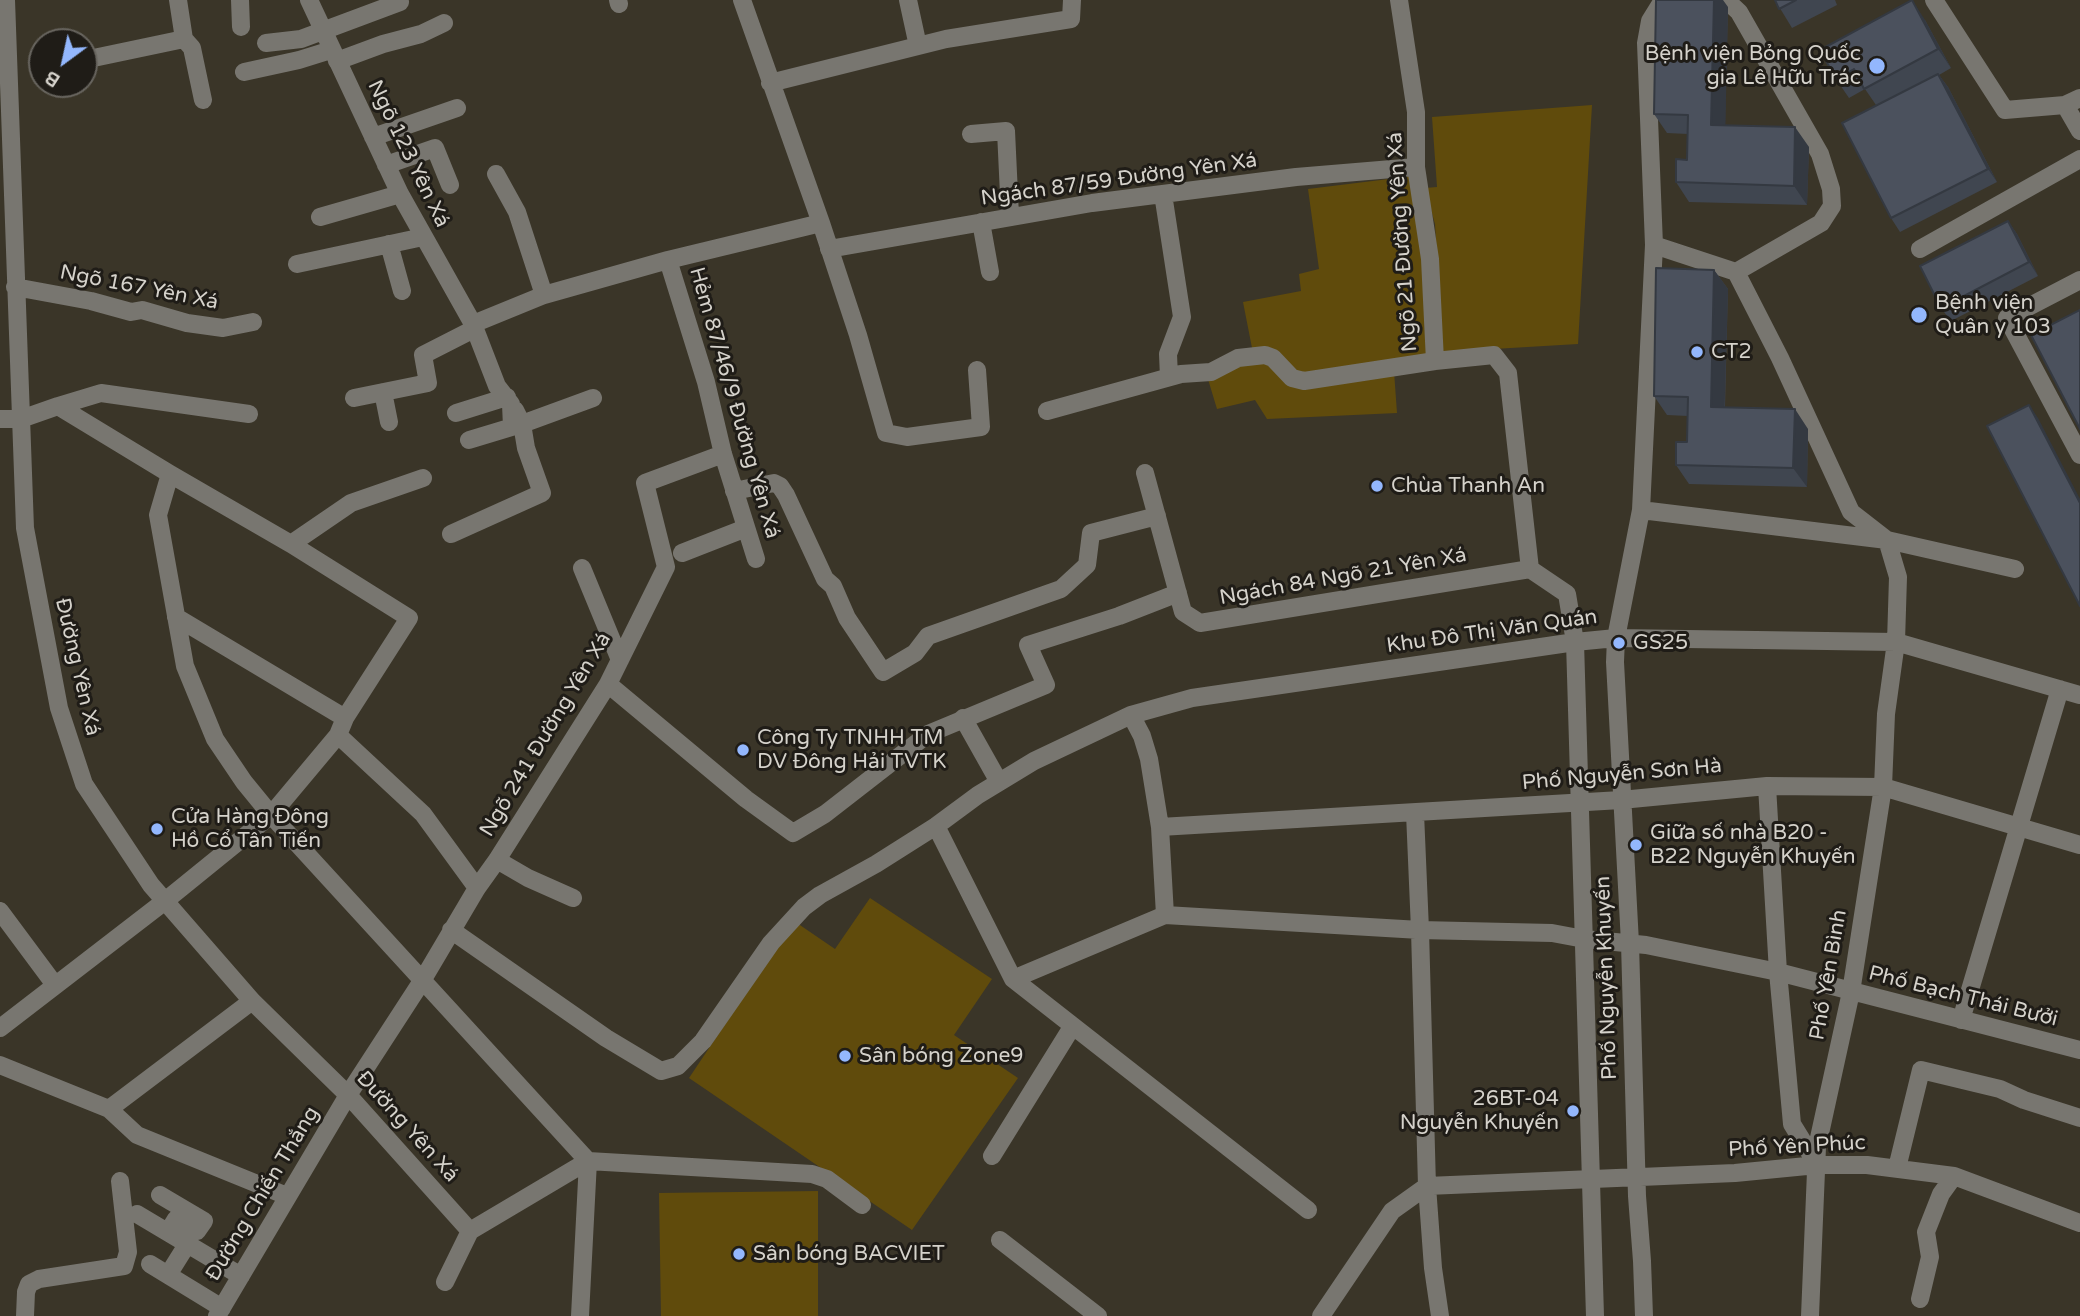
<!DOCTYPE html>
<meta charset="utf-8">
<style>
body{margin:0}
#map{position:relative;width:2080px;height:1316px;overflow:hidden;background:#3a3528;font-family:"Varela Round",sans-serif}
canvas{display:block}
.north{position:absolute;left:28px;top:28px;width:70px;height:70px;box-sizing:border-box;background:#1f1c17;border:2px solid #68655f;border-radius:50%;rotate:213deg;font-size:19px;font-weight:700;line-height:28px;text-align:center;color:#d5d2cb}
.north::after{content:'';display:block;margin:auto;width:24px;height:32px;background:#93b7fd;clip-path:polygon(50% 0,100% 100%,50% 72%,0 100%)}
</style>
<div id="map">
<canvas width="2080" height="1316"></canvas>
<div class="north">B</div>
</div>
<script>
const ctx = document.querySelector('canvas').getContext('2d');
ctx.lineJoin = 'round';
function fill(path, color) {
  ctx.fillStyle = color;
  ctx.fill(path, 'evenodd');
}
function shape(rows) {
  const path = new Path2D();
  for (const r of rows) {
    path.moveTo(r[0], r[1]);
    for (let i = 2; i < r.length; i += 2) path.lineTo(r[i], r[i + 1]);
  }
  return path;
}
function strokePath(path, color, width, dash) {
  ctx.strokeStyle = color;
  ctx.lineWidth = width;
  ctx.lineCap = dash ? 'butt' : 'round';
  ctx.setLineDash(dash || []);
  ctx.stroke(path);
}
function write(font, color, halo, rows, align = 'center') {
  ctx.font = font + ' "Varela Round",sans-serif';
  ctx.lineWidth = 6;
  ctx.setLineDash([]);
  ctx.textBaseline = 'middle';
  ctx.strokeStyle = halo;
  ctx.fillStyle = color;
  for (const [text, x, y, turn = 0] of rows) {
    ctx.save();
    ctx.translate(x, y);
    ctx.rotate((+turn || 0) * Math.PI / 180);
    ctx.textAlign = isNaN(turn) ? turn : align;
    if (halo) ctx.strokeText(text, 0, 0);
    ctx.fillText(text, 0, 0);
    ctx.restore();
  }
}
const green = shape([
 [1592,105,1578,344,1443,352,1435,224,1425,188,1437,187,1432,117],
 [1413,176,1424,278,1427,357,1394,371,1397,413,1267,419,1255,400,1217,409,1207,376,1253,353,1243,302,1301,291,1299,274,1319,269,1308,189],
 [870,898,992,979,954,1035,1018,1078,912,1230,689,1078,794,921,835,949],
 [818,1191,818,1316,661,1316,659,1193]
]);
const minor = shape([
 [6,0,25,528,59,708,84,784,151,885,252,1001,348,1095,470,1231,588,1161,271,815,244,782,215,739,185,666,158,515,170,474],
 [240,0,241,27],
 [309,0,400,194,473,324,497,386,511,404,512,427,469,440],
 [618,0,619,4],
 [742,0,821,223,858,335,886,433,907,437,981,427,977,370],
 [908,0,918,46],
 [1399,0,1416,112,1416,167,1430,259,1435,361,1494,355,1508,373,1530,569,1567,594,1575,642,1595,1316],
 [1726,0,1739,12,1820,154,1831,189,1832,206,1821,223,1736,272],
 [1934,0,2005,110,2065,105,2080,98],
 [184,39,192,48,203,100],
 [266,43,301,39,400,2],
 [84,60,184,39,178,0],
 [337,61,383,44,421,34,444,23],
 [244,72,299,60,331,50],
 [770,83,946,39,1071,19,1072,0],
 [2065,105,2080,131],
 [971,134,1006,131,1010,216],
 [373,137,457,108],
 [386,165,435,148,450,185],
 [496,174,517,212,544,295],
 [1163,194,1182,317,1168,354,1169,377],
 [320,217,400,194],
 [981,222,990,272],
 [389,244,402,291],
 [1654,245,1736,272,1780,358,1851,512,1887,540,1898,577,1896,642,1886,714,1883,787,1851,992,1817,1147,1810,1316],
 [829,249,1092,203,1296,177,1416,167],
 [1920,249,2080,159],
 [668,260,706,382,723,454,756,559],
 [297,264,423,237],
 [2080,280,2007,318,2080,455],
 [15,287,91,301,131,312,142,310,187,323,223,328,253,322],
 [383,392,389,422],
 [354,398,428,383,423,355,472,330,473,324,544,295,668,260,821,223],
 [58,406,101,393,249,414],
 [1047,411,1181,374,1211,372,1238,358,1265,355,1273,358,1292,378,1304,381,1435,361],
 [456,413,507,397],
 [0,419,21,419,58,406,170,474,291,544,409,618,345,718,338,735,271,815,165,901,0,1028],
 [522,424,593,398],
 [1145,473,1183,612,1200,623,1530,569],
 [734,491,774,483,780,486,786,495,825,579,833,586,847,618,883,672,915,653,928,636,1061,589,1087,565,1091,533,1157,516],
 [1641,510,1887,540,2015,569],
 [451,534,542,493,526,448,522,424,515,410],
 [291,544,351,503,423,478],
 [682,553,746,528],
 [582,568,620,660],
 [176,617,345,718],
 [608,684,746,799,793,833,825,814,928,734,1046,685,1028,645,1119,616,1178,593],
 [1131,715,1142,736,1149,759,1160,827,1165,915],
 [963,718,999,782],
 [338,735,423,814,477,888],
 [1767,786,1778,972,1792,1124,1816,1163],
 [1415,813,1420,930,1427,1186,1433,1268,1440,1316],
 [936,826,1013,979,1308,1210],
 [1160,827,1621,800,1767,786,1883,787,2080,845],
 [497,860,528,878,573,898],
 [0,911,55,985],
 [451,930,606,1038,661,1071,678,1066,703,1041,771,943,804,907,820,895,876,864,936,826,978,795,1034,761,1131,715,1192,698,1575,642,1616,638,1896,642,2080,695],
 [1013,979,1165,915,1420,930,1552,933,1584,939,1646,945,1778,972,2080,1050],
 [1961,1020,2060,689],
 [0,1065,109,1109,252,1001],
 [109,1109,137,1135,287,1196],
 [992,1156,1072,1027],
 [1897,1168,1921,1070,2000,1089,2024,1100,2080,1118],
 [160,1195,204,1221,197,1231,176,1219,168,1232],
 [137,1214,241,1276],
 [1000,1240,1098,1316],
 [150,1264,222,1308],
 [168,1275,188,1243],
 [445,1282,470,1231],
 [1920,1299,1930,1257,1926,1232,1941,1194,1954,1176],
 [25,1316,26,1292,29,1284,39,1279,124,1266,128,1252,120,1181],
 [217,1316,348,1095,422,981,477,888,497,860,608,684,666,567,645,483,723,454],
 [580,1316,588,1161,812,1174,827,1179,862,1205],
 [1321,1316,1392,1211,1427,1186,1735,1173,1817,1165,1867,1165,1954,1176,2080,1223],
 [1644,1316,1642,1261,1637,1196,1630,943,1615,662,1616,638,1641,510,1654,245,1646,43,1650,21,1663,0]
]);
const wall = shape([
 [1775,0,1835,0,1837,5,1792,28],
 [1728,7,1725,125,1809,147,1807,205,1689,202,1676,182,1687,160,1688,134,1667,133,1654,114],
 [1925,20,1951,68,1939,75,1948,87,1997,182,1900,232,1891,218,1876,105,1865,89,1849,98,1836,79],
 [2008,221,2017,234,2038,276,1951,321,1941,308],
 [1714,270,1728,289,1725,407,1808,429,1807,487,1689,484,1676,465,1687,442,1688,416,1667,415,1654,396]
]);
const shadedWall = shape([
 [1714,0,1723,0,1728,7,1725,144,1711,125],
 [1912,0,1925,20,1951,68,1938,49],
 [1938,74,1948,87,1997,182,1988,169],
 [1795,127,1809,147,1807,205,1794,186],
 [2008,221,2017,234,2038,276,2029,262],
 [1714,270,1728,289,1724,426,1711,407],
 [2029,405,2038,418,2080,499,2080,503],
 [1795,409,1808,429,1807,487,1793,468]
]);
const building = shape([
 [1656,0,1714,0,1711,125,1795,127,1794,186,1676,182,1676,159,1687,160,1688,115,1654,114,1656,0],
 [1775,0,1796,0,1779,9,1775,0],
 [1912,0,1938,49,1864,89,1854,69,1836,79,1820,50,1912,0],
 [1938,74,1988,169,1891,218,1842,123,1938,74],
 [2008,221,2029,262,1941,308,1920,266,2008,221],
 [1656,268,1714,270,1711,407,1795,409,1793,468,1676,465,1676,442,1687,442,1688,397,1654,396,1656,268],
 [2080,310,2080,429,2031,335,2080,310],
 [2029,405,2080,503,2080,606,1987,426,2029,405]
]);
const markers = [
 [1877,66,9,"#93b7fd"],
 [1919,315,9,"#93b7fd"],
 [1697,352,7,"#93b7fd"],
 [1377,486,7,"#93b7fd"],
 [1619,643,7,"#93b7fd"],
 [743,750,7,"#93b7fd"],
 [157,829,7,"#93b7fd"],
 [1636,845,7,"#93b7fd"],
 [845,1056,7,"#93b7fd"],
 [1573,1111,7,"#93b7fd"],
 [739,1254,7,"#93b7fd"]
];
const poiNames = [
 ["Bệnh viện Bỏng Quốc",1861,54,"right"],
 ["gia Lê Hữu Trác",1861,78,"right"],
 ["Bệnh viện",1935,303],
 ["Quân y 103",1935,327],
 ["CT2",1711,352],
 ["Chùa Thanh An",1391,486],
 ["GS25",1633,643],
 ["Công Ty TNHH TM",757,738],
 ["DV Đông Hải TVTK",757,762],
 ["Cửa Hàng Đông",171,817],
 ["Hồ Cổ Tân Tiến",171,841],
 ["Giữa số nhà B20 -",1650,833],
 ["B22 Nguyễn Khuyến",1650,857],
 ["Sân bóng Zone9",859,1056],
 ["26BT-04",1559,1099,"right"],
 ["Nguyễn Khuyến",1559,1123,"right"],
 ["Sân bóng BACVIET",753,1254]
];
const streetNames = [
 ["Ngõ 123 Yên Xá",408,154,64],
 ["Ngách 87/59 Đường Yên Xá",1119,180,-8],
 ["Ngõ 21 Đường Yên Xá",1403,242,-94],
 ["Ngõ 167 Yên Xá",139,288,11],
 ["Hẻm 87/46/9 Đường Yên Xá",734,403,74],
 ["Ngách 84 Ngõ 21 Yên Xá",1343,577,-10],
 ["Khu Đô Thị Văn Quán",1492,632,-8],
 ["Đường Yên Xá",77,667,77],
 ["Ngõ 241 Đường Yên Xá",546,735,-59],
 ["Phố Nguyễn Sơn Hà",1622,775,-5],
 ["Phố Yên Bình",1829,975,-80],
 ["Phố Nguyễn Khuyến",1607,978,-92],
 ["Phố Bạch Thái Bưởi",1963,997,14],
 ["Đường Yên Xá",407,1127,48],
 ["Phố Yên Phúc",1797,1147,-3],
 ["Đường Chiến Thắng",263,1194,-59]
];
fill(green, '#604b0c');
strokePath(minor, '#787670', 18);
fill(wall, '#404650');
fill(shadedWall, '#343941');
fill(building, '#4b515d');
strokePath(building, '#343941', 2);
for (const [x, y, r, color] of markers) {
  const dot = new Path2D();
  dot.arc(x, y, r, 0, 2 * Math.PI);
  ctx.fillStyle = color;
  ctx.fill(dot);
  strokePath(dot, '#1f1c17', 2.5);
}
write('21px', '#d5d2cb', '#1f1c17', poiNames, 'left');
write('21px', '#d5d2cb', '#1f1c17', streetNames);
</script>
